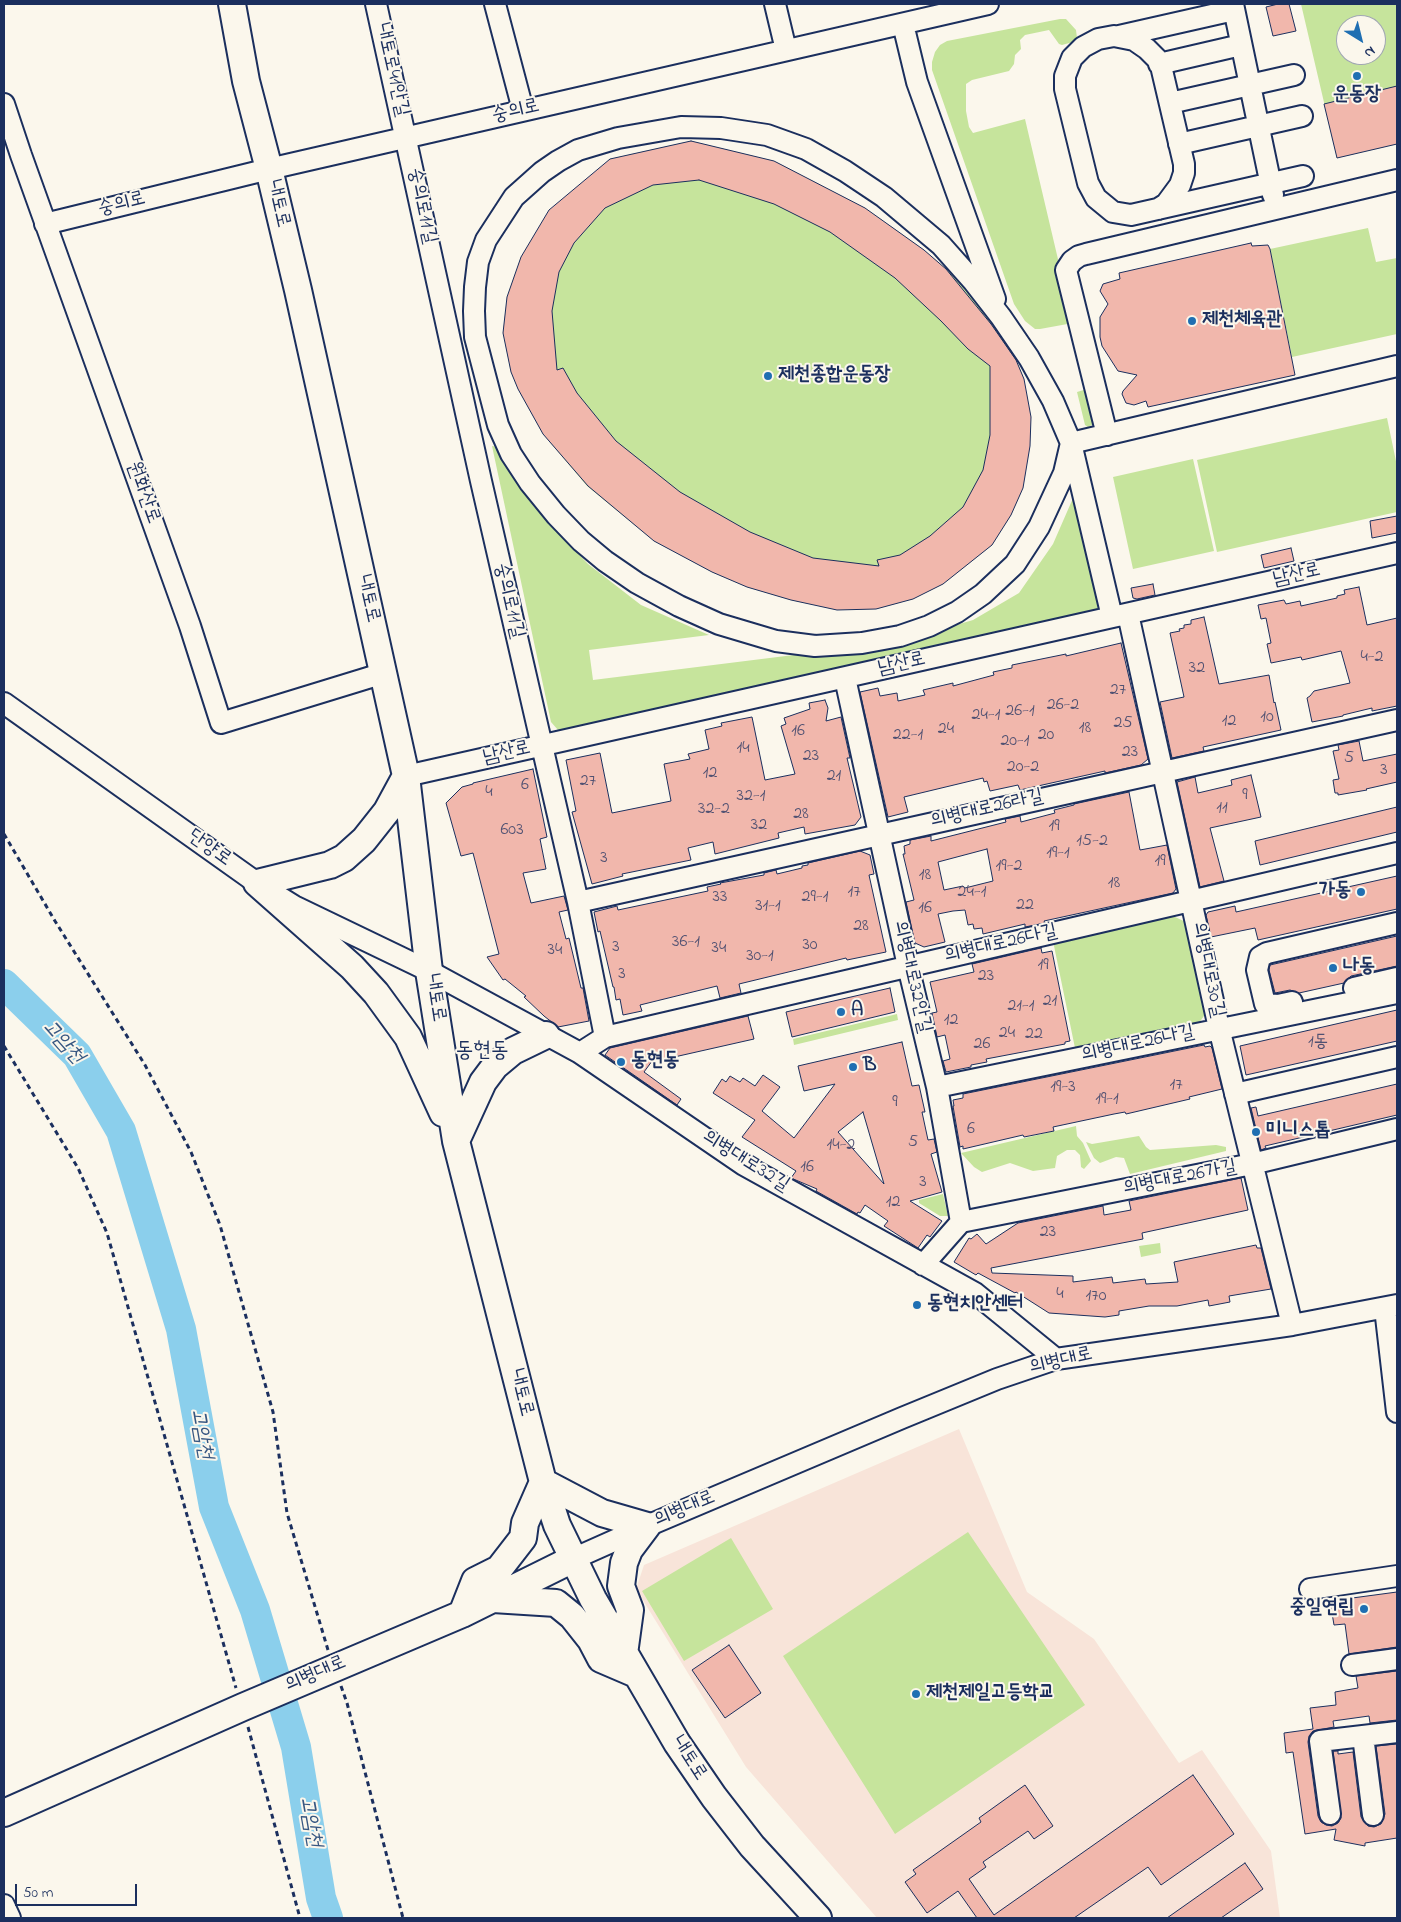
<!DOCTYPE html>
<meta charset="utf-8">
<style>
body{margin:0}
#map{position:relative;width:1401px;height:1922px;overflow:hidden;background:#fbf7ec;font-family:"Indie Flower",sans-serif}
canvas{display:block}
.frame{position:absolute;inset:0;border:5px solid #1b2f5e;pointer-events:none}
.north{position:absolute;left:1336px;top:15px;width:50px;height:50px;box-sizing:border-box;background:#fbf7ec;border:1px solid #a1a7b3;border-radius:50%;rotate:144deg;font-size:14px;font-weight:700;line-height:20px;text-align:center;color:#1b2f5e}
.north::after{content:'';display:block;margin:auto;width:18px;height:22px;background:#1f6fb2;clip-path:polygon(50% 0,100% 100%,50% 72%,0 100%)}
.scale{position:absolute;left:15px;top:1884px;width:122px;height:22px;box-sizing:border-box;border:2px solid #1b2f5e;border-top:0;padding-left:6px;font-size:15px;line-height:18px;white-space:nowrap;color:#1b2f5e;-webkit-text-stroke:4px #fbf7ec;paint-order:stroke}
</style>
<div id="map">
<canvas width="1401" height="1922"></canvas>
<div class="frame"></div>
<div class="north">N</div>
<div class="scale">50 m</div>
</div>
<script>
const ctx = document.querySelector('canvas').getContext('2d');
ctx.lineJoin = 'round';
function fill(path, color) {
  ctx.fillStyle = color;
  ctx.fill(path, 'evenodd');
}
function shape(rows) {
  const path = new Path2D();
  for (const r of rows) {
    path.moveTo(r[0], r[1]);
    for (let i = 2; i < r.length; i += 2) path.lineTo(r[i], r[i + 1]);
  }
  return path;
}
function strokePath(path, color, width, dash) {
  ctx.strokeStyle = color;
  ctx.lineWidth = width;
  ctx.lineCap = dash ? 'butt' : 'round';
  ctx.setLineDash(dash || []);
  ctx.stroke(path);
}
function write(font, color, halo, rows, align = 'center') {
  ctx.font = font + ' "Indie Flower","Poor Story",sans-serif';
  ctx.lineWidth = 4;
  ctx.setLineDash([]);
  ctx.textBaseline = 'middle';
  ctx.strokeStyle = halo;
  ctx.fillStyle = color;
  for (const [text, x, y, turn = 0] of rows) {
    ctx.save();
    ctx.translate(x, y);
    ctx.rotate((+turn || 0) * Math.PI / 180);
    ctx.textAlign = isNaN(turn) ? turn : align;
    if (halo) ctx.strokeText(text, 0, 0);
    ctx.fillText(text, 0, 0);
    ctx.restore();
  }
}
const built = shape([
 [959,1429,1027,1592,1094,1639,1179,1763,1202,1750,1271,1851,1280,1918,877,1918,746,1767,636,1589,644,1565]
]);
const green = shape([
 [1301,4,1397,4,1397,144,1337,158],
 [1346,25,1376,25,1376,55,1346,55],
 [1060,19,1066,19,1076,30,1077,38,1073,42,1062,45,1059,44,1049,30,1025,35,1020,40,1021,49,1015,55,1014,64,1009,71,972,80,966,84,966,111,969,127,973,133,1025,119,1073,323,1040,329,1035,329,1025,321,1014,304,932,70,932,62,935,52,940,45,947,41],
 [691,141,774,161,865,208,924,250,971,290,994,322,1015,356,1024,379,1023,488,1011,515,992,545,943,584,913,599,876,609,837,610,791,600,747,587,712,572,654,541,587,486,543,434,518,389,511,372,503,333,507,297,521,257,610,159],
 [1368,228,1376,262,1397,258,1397,334,1292,357,1270,249],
 [1087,389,1094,424,1088,427,1085,425,1077,392],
 [1387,418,1397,466,1397,512,1217,552,1197,460],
 [492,446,497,447,549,523,588,564,641,605,709,635,589,650,593,680,930,638,936,631,973,620,1019,593,1053,544,1077,489,1101,605,1095,612,571,730,558,730,551,722],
 [1193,459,1214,551,1133,569,1113,477],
 [1173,916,1190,924,1208,1010,1199,1023,1075,1048,1053,941],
 [897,1014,898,1020,794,1045,793,1039],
 [1076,1126,1077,1136,1083,1143,1091,1161,1084,1169,1081,1167,1080,1155,1075,1150,1067,1150,1057,1156,1055,1168,1033,1171,1010,1163,982,1172,974,1167,961,1153],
 [1139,1136,1146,1147,1150,1150,1216,1145,1226,1147,1226,1151,1130,1174,1124,1158,1116,1157,1100,1163,1094,1158,1086,1142,1092,1144],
 [943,1194,948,1216,940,1216,919,1203,919,1200],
 [1160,1243,1161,1253,1141,1257,1139,1246],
 [968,1532,1085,1705,895,1834,783,1656],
 [731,1538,773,1609,684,1661,642,1591]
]);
const river = shape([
 [4,984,77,1055,121,1131,181,1329,214,1507,255,1610,296,1747,321,1898,328,1918]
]);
const building = shape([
 [1278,4,1289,4,1296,31,1273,36,1266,7,1278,4],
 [1397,86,1397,144,1337,158,1324,104,1397,86],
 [691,141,774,161,865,208,924,250,946,269,991,324,1016,360,1024,379,1031,417,1030,446,1023,488,1011,515,992,545,943,584,913,599,876,609,837,610,791,600,747,587,712,572,654,541,588,486,543,434,518,389,511,372,503,333,507,297,521,257,549,210,610,159,691,141],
 [699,180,774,204,830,232,895,278,941,321,968,349,990,366,990,435,983,470,963,507,930,536,900,555,877,560,879,566,813,558,750,532,680,492,616,441,577,393,563,368,557,370,552,311,559,272,574,243,605,208,653,185,699,180],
 [1251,243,1252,246,1268,245,1270,249,1295,375,1148,407,1146,401,1134,405,1126,403,1122,394,1123,391,1137,375,1118,371,1102,346,1100,337,1100,317,1108,304,1100,291,1103,284,1120,279,1119,273,1251,243],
 [1397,516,1397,533,1372,538,1370,521,1397,516],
 [1291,548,1294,561,1264,568,1261,555,1291,548],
 [1153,584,1155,595,1137,599,1133,598,1131,588,1153,584],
 [1359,587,1367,625,1397,618,1397,706,1372,711,1372,708,1343,715,1343,716,1312,722,1307,698,1310,696,1314,691,1350,683,1341,651,1302,660,1301,657,1271,663,1267,644,1271,643,1266,618,1261,619,1258,605,1284,600,1286,604,1300,601,1301,606,1337,598,1337,596,1345,594,1344,590,1359,587],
 [1204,617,1219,684,1269,675,1274,703,1275,702,1281,730,1203,747,1204,751,1172,758,1160,702,1184,697,1170,633,1180,631,1179,629,1184,628,1184,625,1191,624,1191,620,1204,617],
 [1121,643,1148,759,1141,765,1105,773,1105,771,1020,790,1018,785,990,791,987,781,984,782,983,778,904,797,908,812,888,817,860,692,878,688,880,696,897,693,898,701,925,695,923,690,953,683,953,686,994,675,993,672,1012,668,1012,665,1066,654,1066,656,1121,643],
 [825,700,828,708,826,721,841,717,850,758,847,758,861,817,855,825,805,834,804,827,778,833,779,838,715,854,713,842,688,848,691,860,622,874,623,876,592,884,572,812,576,811,566,760,600,753,612,813,671,801,664,764,690,759,688,754,709,749,705,730,722,726,721,723,752,717,765,780,795,774,781,726,786,724,784,718,810,709,809,703,825,700],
 [1359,741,1363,761,1397,754,1397,782,1366,789,1367,790,1338,795,1338,793,1335,793,1333,780,1339,779,1333,751,1339,750,1338,745,1359,741],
 [533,769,547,837,540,839,546,869,523,873,531,903,564,896,568,910,559,912,566,939,569,938,581,988,583,988,589,1021,558,1027,544,1016,524,997,526,996,505,979,503,980,487,957,499,954,473,853,461,856,446,803,462,787,473,784,473,783,533,769],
 [1251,775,1261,817,1210,828,1224,881,1200,887,1177,782,1195,777,1198,793,1232,785,1231,780,1251,775],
 [1129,792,1140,850,1167,845,1176,889,1173,893,1044,921,1045,923,1025,927,1025,924,983,934,982,928,974,929,973,924,968,925,965,910,953,911,938,914,945,942,924,947,915,943,906,902,914,900,903,854,905,854,904,846,910,844,910,840,931,836,931,841,1006,822,1005,819,1020,816,1021,822,1055,813,1054,810,1074,805,1074,804,1129,792],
 [987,849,993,881,965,888,963,886,944,890,938,862,987,849],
 [1397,807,1397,832,1260,865,1255,841,1397,807],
 [860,851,870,855,874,874,869,875,886,952,847,960,846,958,739,984,741,993,720,998,717,986,640,1005,642,1011,623,1015,620,999,616,1000,614,987,613,987,600,931,598,932,594,912,617,906,618,910,708,891,707,887,721,884,720,883,764,875,764,873,776,870,777,874,802,868,802,866,808,865,808,863,860,851],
 [1397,876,1397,909,1258,940,1255,928,1211,937,1206,915,1208,912,1235,906,1236,912,1397,876],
 [1397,936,1397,966,1351,976,1344,983,1299,993,1290,990,1275,993,1269,970,1270,965,1397,936],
 [1041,948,1042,953,1052,951,1070,1041,1065,1042,1065,1044,986,1059,987,1062,971,1065,971,1067,946,1072,943,1061,950,1059,945,1035,937,1037,932,1013,937,1012,930,982,974,972,972,964,1041,948],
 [890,988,895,1012,792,1037,786,1012,890,988],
 [1397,1010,1397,1041,1246,1075,1240,1046,1397,1010],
 [748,1016,754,1039,661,1060,655,1057,644,1072,681,1099,677,1105,605,1055,610,1048,748,1016],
 [902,1042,912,1086,919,1085,925,1112,922,1112,928,1140,934,1139,937,1152,931,1154,942,1192,910,1201,942,1221,930,1237,927,1235,918,1248,884,1226,888,1221,865,1205,860,1213,858,1212,857,1214,816,1191,817,1189,791,1178,796,1171,742,1137,755,1120,713,1093,722,1079,726,1082,730,1076,740,1082,743,1078,755,1086,763,1075,780,1087,762,1111,794,1138,835,1084,804,1091,798,1066,902,1042],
 [863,1112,884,1184,838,1132,863,1112],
 [1204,1045,1205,1047,1210,1046,1212,1048,1222,1089,1189,1097,1190,1099,1126,1114,1125,1112,1114,1114,1053,1127,1054,1131,1024,1137,1023,1135,963,1149,963,1146,960,1147,953,1106,954,1106,953,1100,963,1098,963,1094,1204,1045],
 [1397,1084,1397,1115,1265,1146,1266,1148,1261,1150,1251,1108,1256,1107,1258,1116,1397,1084],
 [1241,1178,1248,1210,1142,1233,1143,1239,991,1268,992,1273,1073,1276,1073,1282,1112,1277,1113,1283,1145,1279,1146,1284,1178,1282,1174,1262,1256,1245,1257,1248,1261,1248,1271,1289,1229,1296,1230,1302,1209,1306,1208,1300,1177,1306,1149,1306,1119,1311,1119,1315,1105,1317,1049,1313,1016,1292,1015,1293,978,1273,976,1275,954,1262,969,1238,971,1239,977,1234,986,1244,1018,1223,1103,1206,1104,1215,1131,1210,1129,1201,1241,1178],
 [1397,1592,1397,1647,1349,1654,1345,1624,1334,1625,1330,1601,1397,1592],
 [729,1645,761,1693,725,1718,692,1670,729,1645],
 [1397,1671,1397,1720,1370,1723,1369,1716,1333,1721,1334,1727,1313,1731,1309,1736,1308,1742,1318,1816,1321,1822,1326,1825,1332,1826,1338,1823,1341,1818,1333,1751,1338,1751,1338,1754,1353,1752,1361,1817,1368,1826,1374,1827,1381,1824,1385,1814,1376,1746,1397,1744,1397,1838,1365,1843,1365,1846,1334,1840,1336,1829,1305,1834,1293,1752,1286,1753,1284,1733,1313,1729,1310,1708,1336,1705,1335,1692,1358,1688,1356,1676,1397,1671],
 [1193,1775,1234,1834,1161,1885,1148,1867,1074,1918,977,1918,958,1891,927,1913,905,1882,916,1874,913,1870,981,1822,979,1818,1025,1785,1053,1826,1034,1839,1028,1831,983,1862,986,1867,969,1879,994,1915,1193,1775],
 [1245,1863,1263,1889,1221,1918,1167,1918,1245,1863]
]);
const path = shape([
 [4,834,55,921,145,1065,191,1152,220,1225,273,1412,287,1513,328,1650],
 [4,1046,78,1168,107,1233,236,1688],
 [341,1686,347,1703,403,1918],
 [248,1727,300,1918]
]);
const minor = shape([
 [376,4,481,481,578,902,605,1037,580,1053],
 [495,4,523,110],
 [775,4,786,50],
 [1233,4,1273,195],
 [903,24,917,82,995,299],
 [1119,36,1234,10],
 [1159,64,1241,45],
 [1170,103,1294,75],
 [4,104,21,155,190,626,221,723,384,673],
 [681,127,721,128,767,135,806,149,845,171,884,197,941,245,973,281,1001,317,1029,358,1053,401,1071,443,1064,473,1039,527,1015,564,983,594,957,612,929,626,900,636,862,643,815,646,776,641,719,624,679,606,637,583,605,561,581,541,556,515,530,483,511,454,498,425,475,337,474,311,475,287,478,262,486,240,514,197,542,172,558,161,578,150,618,138,681,127],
 [1179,144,1302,116],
 [1158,209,1166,204,1180,185,1184,173,1184,164,1161,66,1157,59,1147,49,1134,40,1114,36,1098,39,1083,47,1072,58,1065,76,1065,89,1088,183,1096,198,1113,212,1131,215,1303,176],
 [45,224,269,169,988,4],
 [1107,435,1066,270,1072,261,1079,256,1086,254,1397,180],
 [1128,614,1219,1028,1292,1325],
 [1112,617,1071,443,1397,366],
 [845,678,908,966,937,1087,961,1222,923,1265],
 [4,703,257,883,294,906,429,971,580,1053,744,1165,975,1293,1056,1359],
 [406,776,1397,553],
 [578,902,1397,720],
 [1354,988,1397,978],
 [1292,1002,1278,1005,1265,1004,1257,970,1260,957,1267,953,1397,923],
 [605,1037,1397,853],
 [937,1087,1397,993],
 [1235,1094,1397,1057],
 [961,1222,1252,1164,1397,1129],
 [1385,1308,1397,1412],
 [573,1559,647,1526,902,1418,997,1379,1056,1359,1292,1325,1397,1305],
 [1310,1589,1397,1576],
 [1352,1665,1397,1659],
 [1363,1736,1373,1815],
 [1330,1814,1320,1741,1397,1732],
 [4,1905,10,1918]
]);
const major = shape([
 [232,4,246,81,269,169,298,290,406,776,429,971,456,1141,543,1482,557,1525,593,1599,677,1743,714,1797,752,1846,818,1918],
 [257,883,352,967,376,993,408,1037,443,1113],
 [257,883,330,865,344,858,364,840,387,811,406,776],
 [456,1141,483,1082,495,1066,513,1051,546,1035],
 [543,1482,602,1513,647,1526,629,1550,624,1563,621,1586,630,1610,624,1654],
 [493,1599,556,1603,572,1616,591,1640,601,1659,636,1674],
 [462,1614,475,1581,499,1569,523,1538,525,1523,543,1482],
 [4,1813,243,1707,462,1614,573,1559]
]);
const markers = [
 [1357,76,5,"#1f6fb2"],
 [1192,321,5,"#1f6fb2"],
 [768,376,5,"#1f6fb2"],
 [1361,892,5,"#1f6fb2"],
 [1333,968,5,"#1f6fb2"],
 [841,1012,5,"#1f6fb2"],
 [621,1062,5,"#1f6fb2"],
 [853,1067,5,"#1f6fb2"],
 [1256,1132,5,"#1f6fb2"],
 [917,1305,5,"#1f6fb2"],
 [1364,1609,5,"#1f6fb2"],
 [916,1694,5,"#1f6fb2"]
];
const numberNames = [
 ["4-2",1372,658],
 ["32",1197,669],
 ["27",1118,691],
 ["26-2",1063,706],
 ["26-1",1020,712],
 ["24-1",986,716],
 ["10",1267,718],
 ["12",1229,722],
 ["25",1123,724],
 ["18",1085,729],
 ["24",946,730],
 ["16",798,732],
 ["22-1",908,736],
 ["20",1046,736],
 ["20-1",1015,742],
 ["14",743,749],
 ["23",1130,753],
 ["23",811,757],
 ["5",1349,759],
 ["20-2",1023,768],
 ["3",1384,771],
 ["12",710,774],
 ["21",834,777],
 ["27",588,782],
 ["6",525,786],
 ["4",489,793],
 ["9",1245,796],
 ["32-1",751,797],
 ["11",1222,809],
 ["32-2",714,810],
 ["28",801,815],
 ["32",759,826],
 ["19",1054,827],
 ["603",512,831],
 ["15-2",1092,842],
 ["19-1",1058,854],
 ["3",604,859],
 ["19",1160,862],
 ["19-2",1009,867],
 ["18",925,876],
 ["18",1114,884],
 ["17",854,893],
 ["24-1",972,893],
 ["33",720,898],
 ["29-1",815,898],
 ["22",1025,906],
 ["31-1",768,907],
 ["16",925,909],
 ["28",861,927],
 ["36-1",686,943],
 ["30",810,946],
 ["3",616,948],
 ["34",719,949],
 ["34",555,951],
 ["30-1",760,957],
 ["19",1043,966],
 ["3",622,975],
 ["23",986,977],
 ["21",1050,1002],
 ["21-1",1021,1007],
 ["12",951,1021],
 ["24",1007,1034],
 ["22",1034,1035],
 ["1동",1318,1043],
 ["26",982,1045],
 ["17",1176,1086],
 ["19-3",1063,1088],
 ["19-1",1107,1100],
 ["9",895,1103],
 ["6",971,1130],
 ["5",913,1143],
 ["14-2",841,1146],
 ["16",807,1168],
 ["3",923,1183],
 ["12",893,1203],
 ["23",1048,1233],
 ["4",1060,1295],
 ["170",1096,1297]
];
const streetNames = [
 ["내토로41안길",391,70,77],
 ["숭의로",516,112,-13],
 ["내토로",277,204,77],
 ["숭의로",122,205,-14],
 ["숭의로11길",421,206,78],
 ["원화산로",142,493,70],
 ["남산로",1297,576,-13],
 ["내토로",367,599,77],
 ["숭의로11길",508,601,77],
 ["남산로",902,665,-13],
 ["남산로",507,754,-13],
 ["의병대로26라길",987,810,-13],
 ["단양로",209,849,35],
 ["의병대로26다길",1001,945,-13],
 ["의병대로30길",1207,970,78],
 ["의병대로32안길",911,977,77],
 ["내토로",434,998,81],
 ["의병대로26나길",1138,1045,-12],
 ["의병대로32길",745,1162,32],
 ["의병대로26가길",1180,1179,-11],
 ["의병대로",1061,1362,-13],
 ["내토로",520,1393,76],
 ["의병대로",685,1510,-23],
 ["의병대로",316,1675,-23],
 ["내토로",688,1759,57]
];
const poiNames = [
 ["운동장",1357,96,"center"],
 ["제천체육관",1202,321],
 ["제천종합운동장",778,376],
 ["가동",1351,892,"right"],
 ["나동",1343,968],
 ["A",851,1012],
 ["동현동",631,1062],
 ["B",863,1067],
 ["미니스톱",1266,1132],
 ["동현치안센터",927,1305],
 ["중일연립",1354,1609,"right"],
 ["제천제일고등학교",926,1694]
];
const waterNames = [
 ["고암천",62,1043,48],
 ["고암천",200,1434,80],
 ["고암천",309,1822,80]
];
const quarterNames = [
 ["동현동",482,1052]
];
fill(built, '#f8e4d9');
fill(green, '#c6e49c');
strokePath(river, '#8bcfec', 30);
fill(building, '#f1b7ac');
strokePath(building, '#1b2f5e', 1);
strokePath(minor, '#1b2f5e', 24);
strokePath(major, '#1b2f5e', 30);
strokePath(path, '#1b2f5e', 3, [5, 4]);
strokePath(minor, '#fbf7ec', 20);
strokePath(major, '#fbf7ec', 26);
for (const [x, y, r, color] of markers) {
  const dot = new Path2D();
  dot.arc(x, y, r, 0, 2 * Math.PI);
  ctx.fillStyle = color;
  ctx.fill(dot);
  strokePath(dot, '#fbf7ec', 2);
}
write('18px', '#505172', null, numberNames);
write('20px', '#1b2f5e', '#fbf7ec', streetNames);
write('bold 20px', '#1b2f5e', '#fbf7ec', poiNames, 'left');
write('italic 21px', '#375782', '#fbf7ec', waterNames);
write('22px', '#1b2f5e', '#fbf7ec', quarterNames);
</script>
